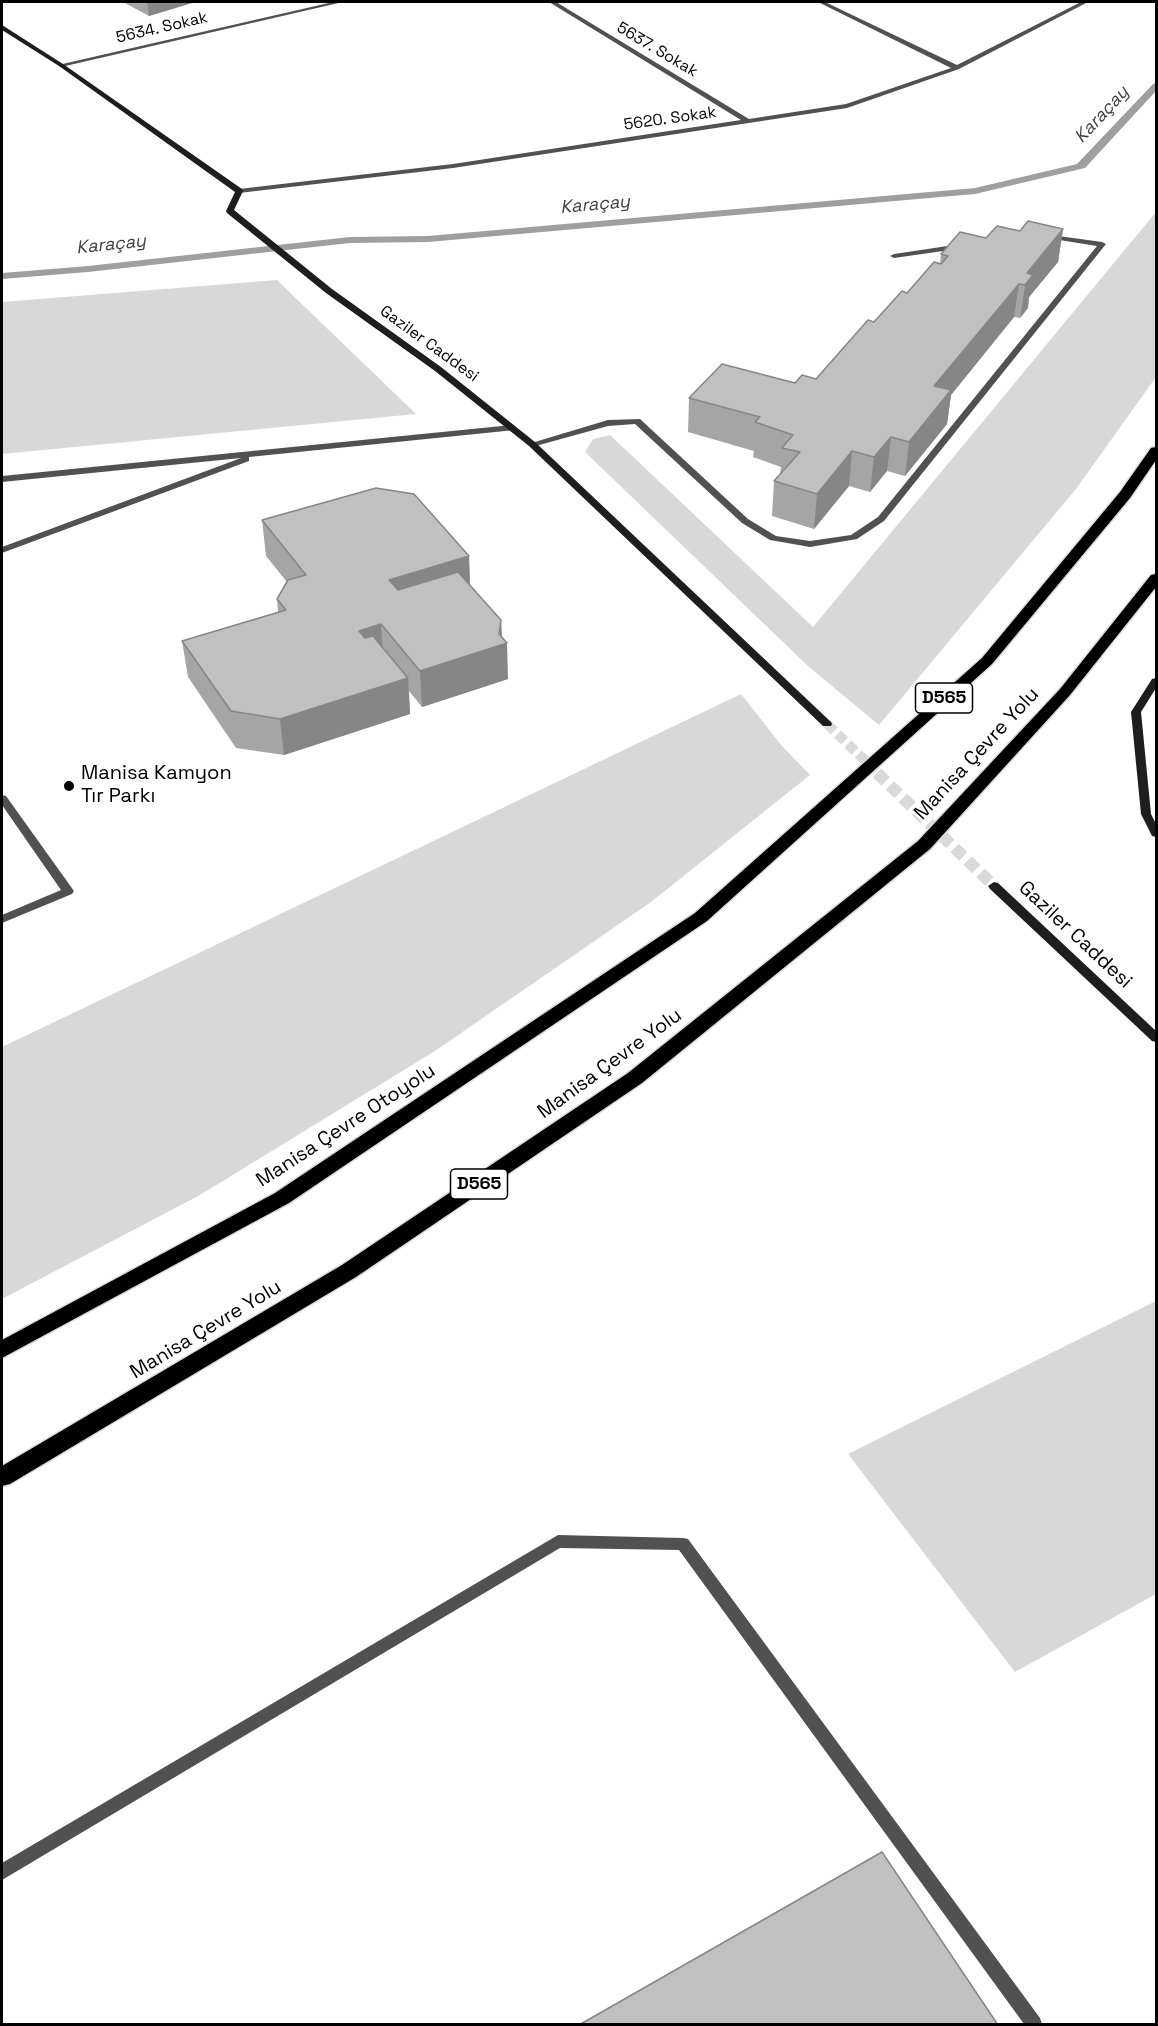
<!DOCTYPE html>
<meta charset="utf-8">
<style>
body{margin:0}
#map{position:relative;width:1158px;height:2026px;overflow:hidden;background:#fff;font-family:"Space Grotesk",sans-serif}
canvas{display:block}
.frame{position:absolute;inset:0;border:3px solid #000;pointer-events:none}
</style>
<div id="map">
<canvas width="1158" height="2026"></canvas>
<div class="frame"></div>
</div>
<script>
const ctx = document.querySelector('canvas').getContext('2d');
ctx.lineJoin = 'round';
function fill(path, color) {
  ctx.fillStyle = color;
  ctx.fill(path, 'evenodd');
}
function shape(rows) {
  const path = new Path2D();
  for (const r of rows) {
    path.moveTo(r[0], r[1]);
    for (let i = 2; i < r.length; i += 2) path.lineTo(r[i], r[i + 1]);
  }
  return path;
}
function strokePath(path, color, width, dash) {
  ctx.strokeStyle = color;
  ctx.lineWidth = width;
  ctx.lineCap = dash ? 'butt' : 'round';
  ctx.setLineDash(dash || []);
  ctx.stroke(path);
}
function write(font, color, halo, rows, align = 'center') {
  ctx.font = font + ' "Space Grotesk",sans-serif';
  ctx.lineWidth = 4.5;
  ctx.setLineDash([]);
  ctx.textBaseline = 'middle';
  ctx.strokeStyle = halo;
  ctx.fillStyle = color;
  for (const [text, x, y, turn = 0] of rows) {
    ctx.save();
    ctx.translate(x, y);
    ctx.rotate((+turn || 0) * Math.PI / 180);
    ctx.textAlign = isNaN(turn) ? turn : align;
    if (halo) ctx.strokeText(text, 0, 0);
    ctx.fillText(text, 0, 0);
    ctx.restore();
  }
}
const green = shape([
 [1156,212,1156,377,1076,489,879,725,809,667,585,452,593,439,610,435,813,627],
 [277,280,416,414,2,454,2,302],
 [741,694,782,746,810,775,651,902,435,1051,200,1195,2,1299,2,1047],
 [1156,1301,1156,1594,1015,1672,848,1454]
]);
const stream = shape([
 [1156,83,1156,91,1085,168,975,194,428,242,350,243,88,272,2,279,2,273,88,266,350,237,428,236,975,188,1077,164,1153,84,1156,83]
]);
const secondaryTunnelFar1 = shape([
 [827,724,879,774]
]);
const secondaryTunnel = shape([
 [877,773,994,886]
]);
const lane = shape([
 [1044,234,1102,242,1106,244,884,521,857,539,810,547,770,540,742,523,635,424,608,426,532,447,528,444,608,420,640,419,748,519,776,536,810,541,851,535,878,517,1097,246,1047,238,1043,236,1044,234],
 [961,244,964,244,964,248,894,258,890,256,894,254,961,244],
 [512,425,516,428,515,430,249,457,249,461,2,553,2,547,241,458,2,482,2,476,512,425],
 [2,795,6,796,74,891,72,894,2,923,2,915,61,890,2,805,2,795]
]);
const street = shape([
 [333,2,343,2,61,67,58,65,333,2],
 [549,2,556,2,749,119,846,104,951,68,818,2,825,2,957,65,1081,2,1088,2,959,69,847,108,453,168,239,193,235,191,239,189,453,164,741,120,549,2],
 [558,1535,683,1538,688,1539,1040,2018,1042,2024,1024,2024,679,1550,560,1548,2,1880,2,1863,558,1535]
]);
const secondary = shape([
 [2,25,63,64,242,189,243,191,234,210,332,289,441,367,535,442,831,722,832,724,831,726,823,726,529,446,435,371,326,293,227,213,226,211,235,192,59,66,2,30,2,25],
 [1156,678,1156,688,1141,712,1151,814,1156,824,1156,837,1152,836,1141,814,1131,712,1152,679,1156,678],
 [994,882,998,883,1156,1031,1156,1042,1152,1041,990,889,988,886,994,882]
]);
const highway = shape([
 [1156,447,1156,460,1130,498,992,664,707,921,289,1203,2,1358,2,1340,275,1193,695,913,982,658,1120,492,1151,448,1156,447],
 [1156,574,1156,587,1070,695,930,849,642,1083,356,1277,10,1484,2,1486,2,1466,342,1265,628,1073,918,841,1060,689,1151,575,1156,574]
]);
const wall = shape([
 [123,2,195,2,149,16],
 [1063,229,1058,262,1029,297,1028,308,1020,318,1014,317,951,395,947,424,905,476,887,471,870,492,849,486,814,529,772,516,774,481,780,474,781,467,753,457,754,451,688,432,689,398,795,383,816,379,874,322,940,263,941,254,986,238,1020,231],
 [262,520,469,556,470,585,501,620,502,637,508,679,422,707,409,691,410,714,284,755,236,748,188,677,182,641,278,612,277,599,287,582,266,556]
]);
const shadedWall = shape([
 [147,2,195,2,149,16],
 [1063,229,1058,262,1029,297,1028,308,1020,318,1027,273],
 [1019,284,1014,317,951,395,947,424,905,476,909,442,934,386],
 [891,437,887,471,870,492,874,457],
 [852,451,849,486,814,529,817,494],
 [469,556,470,591,391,615,389,580],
 [501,620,502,644,507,643,508,679,422,707,420,671,499,634],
 [381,624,383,660,359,631],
 [408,678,410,714,284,755,280,719]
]);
const building = shape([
 [1028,221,1063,229,1027,273,1033,275,1025,285,1019,284,934,386,951,390,909,442,891,437,874,457,852,451,817,494,774,481,800,452,782,448,793,435,755,422,760,417,689,398,722,364,795,383,802,375,816,379,868,320,874,322,902,291,907,293,934,262,941,264,948,256,941,254,960,232,986,238,997,226,1020,231,1028,221],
 [376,488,414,494,469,556,389,580,398,590,458,572,501,620,499,634,507,643,420,671,381,624,359,631,365,638,373,636,408,678,280,719,231,711,182,641,286,610,277,599,288,580,306,575,262,520,376,488],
 [882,1852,998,2025,579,2025,882,1852]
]);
const markers = [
 [69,786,6,"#000"]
];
const farStreetnames = [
 ["5634. Sokak",162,28,-13],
 ["5637. Sokak",657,50,31],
 ["5620. Sokak",670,119,-8],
 ["Gaziler Caddesi",429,344,36]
];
const farWaternames = [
 ["Karaçay",1102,115,-47],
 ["Karaçay",595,205,-5],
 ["Karaçay",111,245,-6]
];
const shields = [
 [944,698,57],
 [479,1184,57]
];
const shieldNames = [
 ["D565",944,698],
 ["D565",479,1184]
];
const streetNames = [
 ["Manisa Çevre Yolu",977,754,-47],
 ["Gaziler Caddesi",1075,935,43],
 ["Manisa Çevre Yolu",610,1064,-36],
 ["Manisa Çevre Otoyolu",346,1126,-33],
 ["Manisa Çevre Yolu",206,1330,-31]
];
const poiNames = [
 ["Manisa Kamyon",81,774],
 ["Tır Parkı",81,797]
];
fill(green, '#d8d8d8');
fill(stream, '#9f9f9f');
strokePath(secondaryTunnelFar1, '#d9d9d9', 10, [10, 4.5]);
strokePath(secondaryTunnel, '#d9d9d9', 12, [12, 6]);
strokePath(highway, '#dbdbdb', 3);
fill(lane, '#515151');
fill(street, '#515151');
fill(secondary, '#1e1e1e');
fill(highway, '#000');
fill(wall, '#a5a5a5');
fill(shadedWall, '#868686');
fill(building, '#c0c0c0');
strokePath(building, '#868686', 1.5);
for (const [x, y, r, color] of markers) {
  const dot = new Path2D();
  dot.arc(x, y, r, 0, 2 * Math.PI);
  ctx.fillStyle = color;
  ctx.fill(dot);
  strokePath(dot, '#fff', 2);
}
write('16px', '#000', '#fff', farStreetnames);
write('italic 18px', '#404040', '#fff', farWaternames);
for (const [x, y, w] of shields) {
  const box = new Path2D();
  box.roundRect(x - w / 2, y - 15, w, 30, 4.5);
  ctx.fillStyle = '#fff';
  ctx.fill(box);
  strokePath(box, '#000', 1.5);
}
write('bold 18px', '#000', null, shieldNames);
write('20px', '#000', '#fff', streetNames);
write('20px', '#000', '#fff', poiNames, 'left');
</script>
